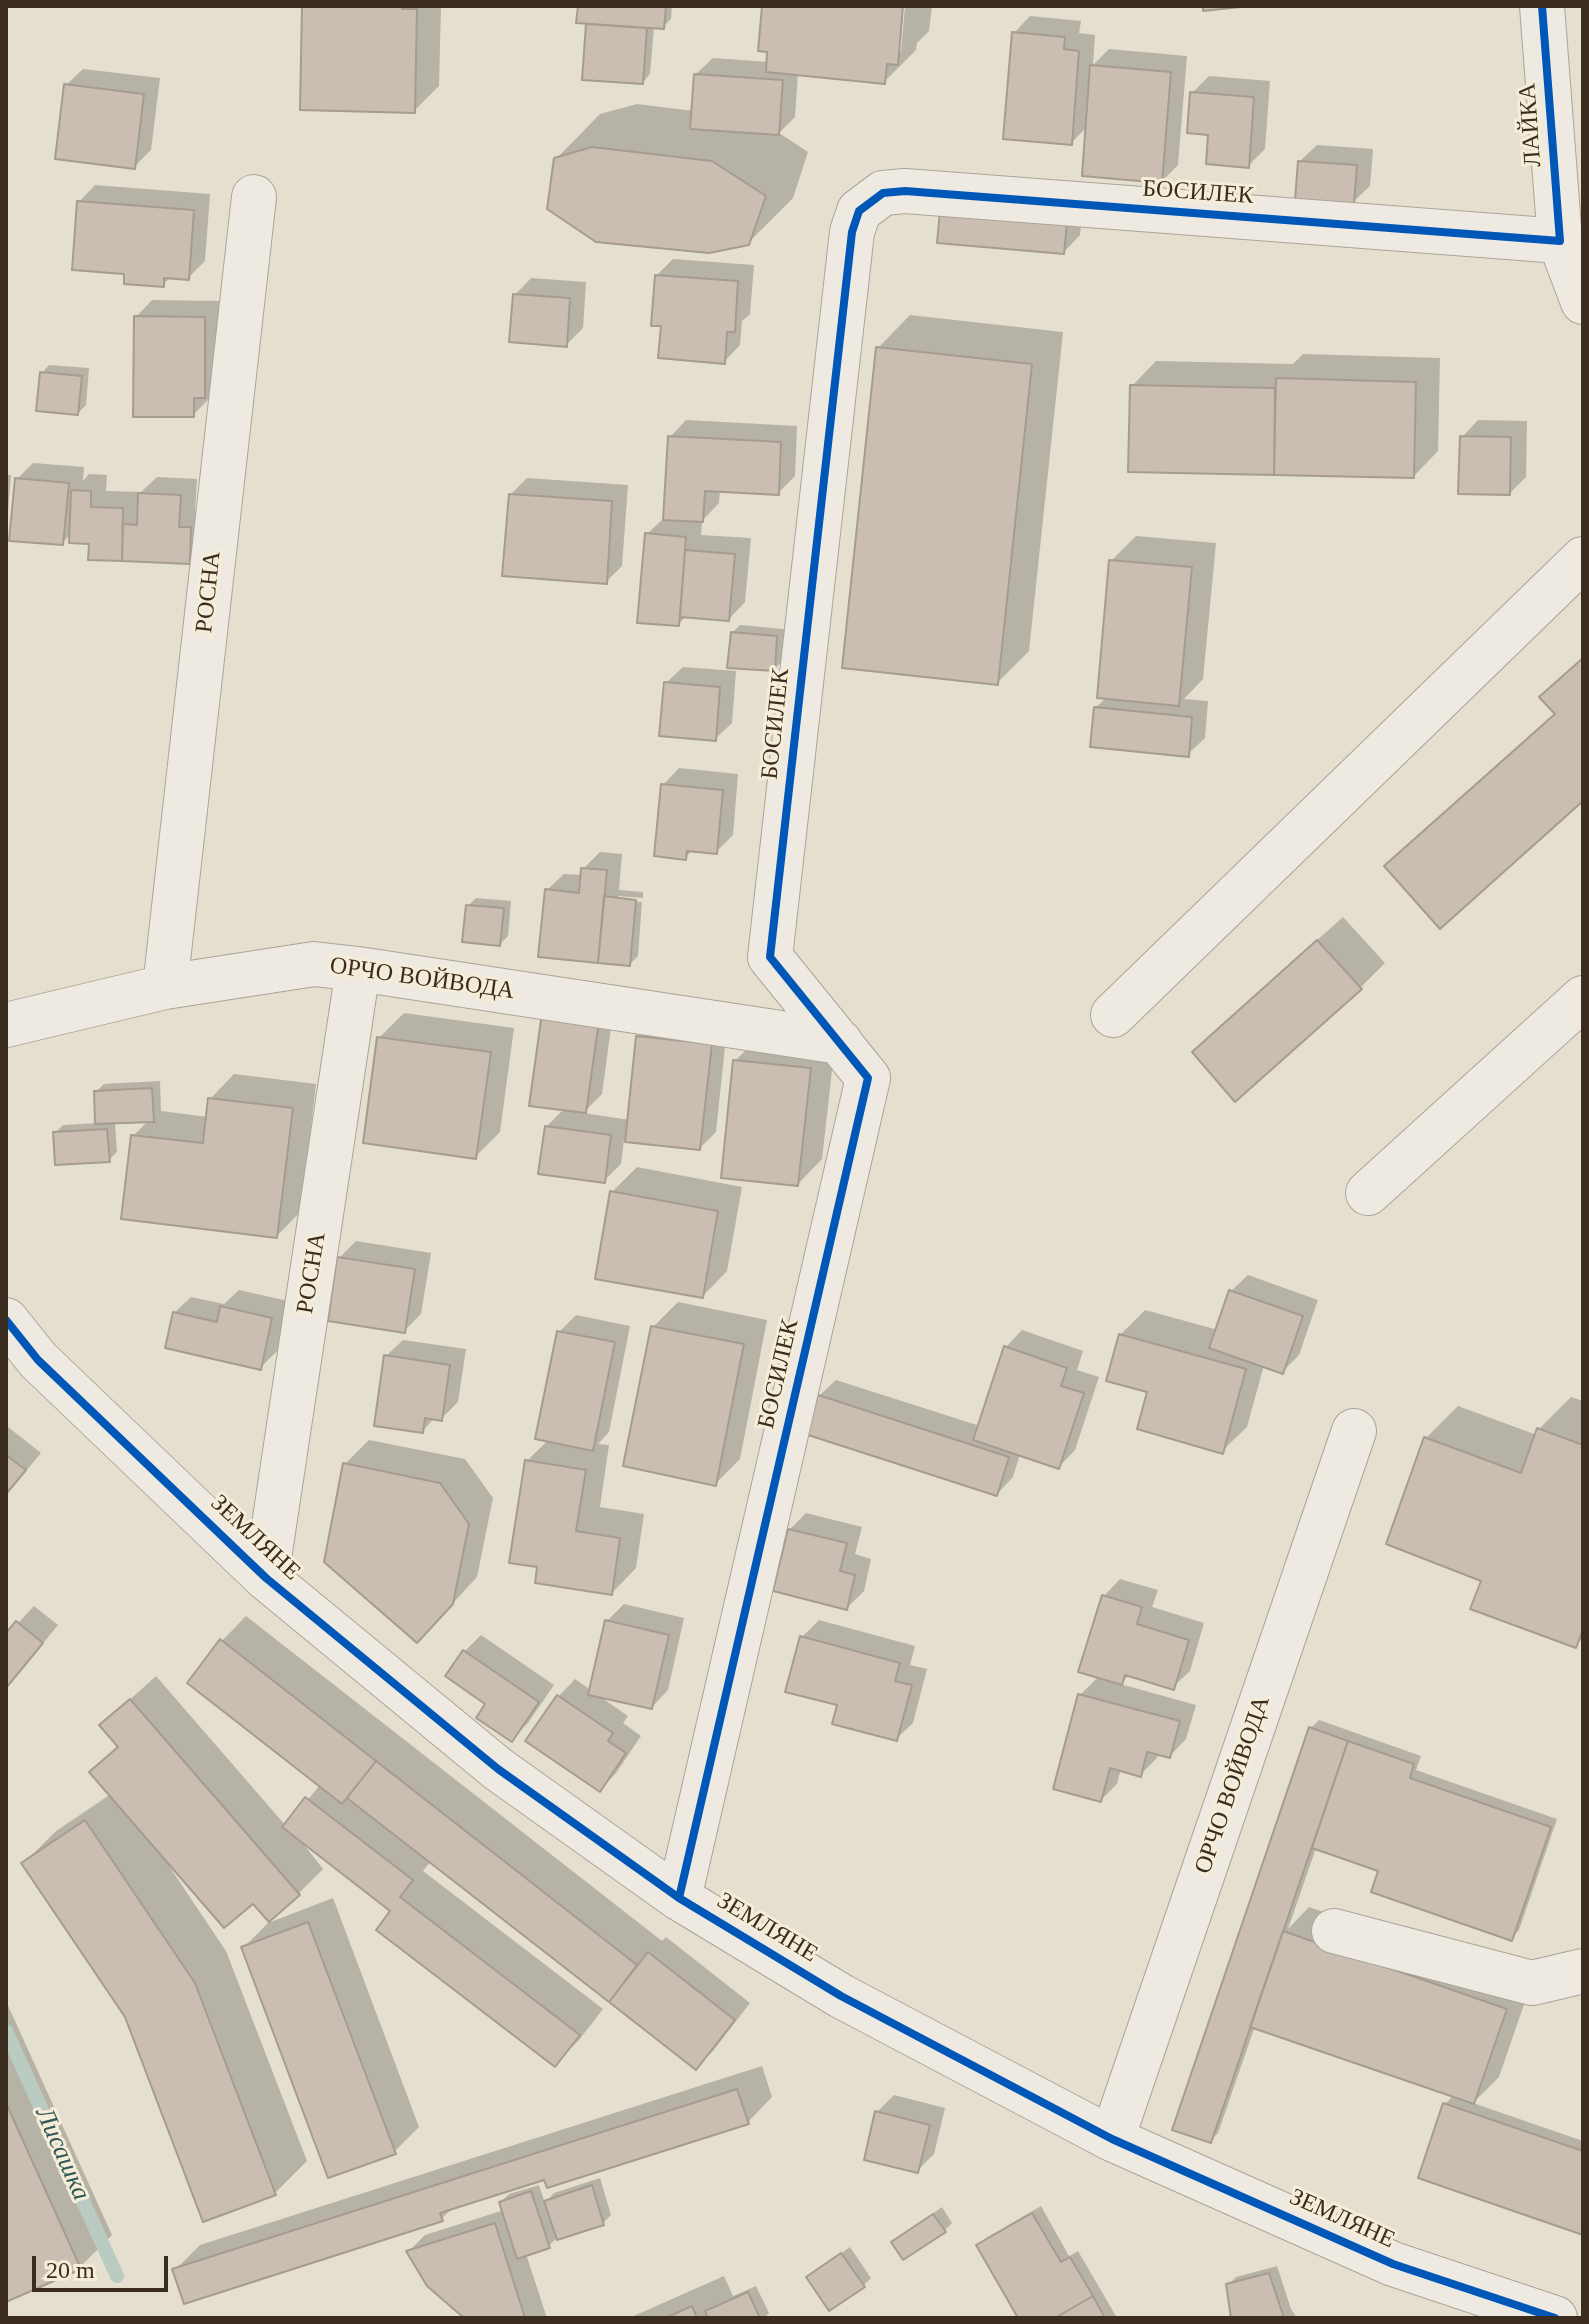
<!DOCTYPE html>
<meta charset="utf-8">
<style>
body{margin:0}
#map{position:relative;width:1589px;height:2324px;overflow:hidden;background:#e5dfd0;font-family:Georgia,serif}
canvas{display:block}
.frame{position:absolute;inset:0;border:8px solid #3a2d20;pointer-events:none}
.scale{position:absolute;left:32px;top:2256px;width:136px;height:36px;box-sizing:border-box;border:4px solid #3a2d20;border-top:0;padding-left:10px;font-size:24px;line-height:28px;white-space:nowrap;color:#3a2d20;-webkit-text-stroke:6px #f5edd7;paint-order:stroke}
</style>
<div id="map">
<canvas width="1589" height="2324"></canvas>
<div class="frame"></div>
<div class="scale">20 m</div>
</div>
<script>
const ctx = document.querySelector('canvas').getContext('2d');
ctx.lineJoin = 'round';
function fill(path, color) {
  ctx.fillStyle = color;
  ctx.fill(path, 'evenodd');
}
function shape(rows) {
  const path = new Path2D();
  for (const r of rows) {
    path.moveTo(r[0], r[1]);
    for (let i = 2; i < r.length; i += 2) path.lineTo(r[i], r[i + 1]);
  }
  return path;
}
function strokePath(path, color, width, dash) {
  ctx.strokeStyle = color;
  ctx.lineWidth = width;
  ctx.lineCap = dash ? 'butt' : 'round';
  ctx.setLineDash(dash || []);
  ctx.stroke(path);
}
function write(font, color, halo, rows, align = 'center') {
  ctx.font = font + ' Georgia,serif';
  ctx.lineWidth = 6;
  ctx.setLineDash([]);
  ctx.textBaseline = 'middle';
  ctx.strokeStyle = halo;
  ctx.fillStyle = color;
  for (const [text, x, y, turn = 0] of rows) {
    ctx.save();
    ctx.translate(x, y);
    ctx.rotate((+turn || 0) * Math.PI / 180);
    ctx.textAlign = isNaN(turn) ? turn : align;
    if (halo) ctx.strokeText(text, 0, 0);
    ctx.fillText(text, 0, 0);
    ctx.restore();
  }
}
const shadow = shape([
 [304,6,441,6,439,86,414,111],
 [580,6,672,6,671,19,663,27,654,27,650,74,643,82,584,78,588,22],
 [764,6,901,6,897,51,901,51,905,6,932,6,929,31,917,43,916,50,884,82,798,73,795,117,779,133,808,152,793,198,748,243,556,159,600,114,637,104,694,111,696,74,713,58,769,62],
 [1030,16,1081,21,1079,33,1095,35,1093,65,1109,49,1187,56,1178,165,1162,181,1088,126,1071,143,1014,33],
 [83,69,160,78,151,150,134,167,66,85],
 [1209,76,1270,81,1265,149,1248,166,1210,133,1192,93],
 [1317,145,1373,149,1370,186,1353,202,1300,161],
 [95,185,210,194,205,261,188,278,172,276,163,285,126,272,79,202],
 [1083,206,1080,235,1064,252,939,241],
 [673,259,754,265,750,314,742,321,740,345,724,362,663,324,657,275],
 [531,278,586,282,583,328,566,345,515,295],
 [152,300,221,301,220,379,210,390,210,398,193,415,136,317],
 [910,315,1063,332,1029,651,997,683,878,348],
 [1303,354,1440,358,1438,451,1414,476,1130,470,1132,386,1156,361,1293,364],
 [49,365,89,368,86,405,78,413,42,373],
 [686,420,797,426,795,476,778,493,720,490,719,503,702,521,701,535,751,538,745,602,729,619,687,616,678,624,647,534,664,518,670,437],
 [1478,420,1527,421,1526,477,1510,493,1462,437],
 [33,463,84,467,83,481,89,474,107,475,106,491,141,492,157,477,197,479,195,511,207,511,206,545,189,562,90,558,91,543,71,534,62,543,17,479],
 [6,475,11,475,6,537],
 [527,478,628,485,622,566,606,582,511,494],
 [1136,536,1216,543,1203,679,1184,699,1208,701,1205,738,1188,754,1095,708,1107,697,1111,561],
 [740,625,784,629,782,662,774,669,732,633],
 [1583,657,1583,798,1387,866,1419,835,1556,712,1542,697],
 [683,667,736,671,732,723,715,739,666,683],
 [679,768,738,774,733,835,716,852,693,850,685,857,663,785],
 [600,852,622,854,619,890,643,892,643,898,618,896,618,900,642,902,638,956,630,964,547,890,564,874,583,875,583,869],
 [476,898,511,901,508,936,500,944,468,906],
 [1343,917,1385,963,1360,988,1219,1028],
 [615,998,602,1094,583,1113,630,1120,638,1037,655,1020,727,1028,716,1132,700,1148,624,1140,621,1164,604,1181,546,1127,565,1108,532,1104],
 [404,1013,514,1028,500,1132,475,1157,379,1038],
 [760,1036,835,1044,822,1159,798,1184,735,1061],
 [234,1074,316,1084,301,1211,277,1236,133,1136,148,1121,115,1122,117,1152,109,1160,55,1133,63,1125,97,1123,96,1092,104,1084,160,1081,161,1111,208,1117,210,1099],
 [637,1167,742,1187,727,1271,703,1296,612,1192],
 [356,1241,431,1253,421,1314,404,1331,339,1258],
 [1248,1275,1318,1300,1299,1355,1282,1372,1264,1365,1247,1427,1222,1451,1149,1391,1120,1335,1145,1310,1218,1330,1231,1291],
 [239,1290,288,1301,277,1351,260,1368,174,1313,191,1297,224,1304],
 [678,1302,767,1320,740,1459,715,1484,653,1327],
 [576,1315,630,1326,609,1432,598,1444,609,1445,600,1507,644,1514,636,1568,612,1593,540,1565,527,1461,548,1440,559,1332],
 [1022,1330,1083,1351,1077,1370,1099,1377,1075,1450,1059,1467,1020,1454,1013,1477,997,1494,819,1396,836,1380,980,1426,1006,1347],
 [403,1340,466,1349,458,1402,441,1419,435,1418,422,1431,386,1356],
 [1571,1397,1583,1401,1583,1638,1575,1646,1483,1579,1426,1438,1458,1406,1537,1435,1539,1429],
 [8,1427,41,1453,6,1495,6,1428],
 [369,1440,465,1459,493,1498,477,1577,442,1615,345,1464],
 [806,1513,862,1527,855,1554,871,1559,864,1591,847,1608,789,1530],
 [1120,1579,1158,1590,1152,1607,1204,1623,1190,1671,1173,1687,1130,1674,1120,1684,1196,1705,1186,1739,1170,1756,1158,1753,1157,1758,1140,1775,1121,1769,1117,1784,1101,1800,1080,1695,1099,1676,1104,1596],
 [624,1604,684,1618,668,1690,652,1707,599,1696,628,1716,623,1723,641,1736,616,1773,600,1790,528,1741,559,1696,575,1679,592,1691,607,1621],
 [34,1606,58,1625,6,1689,6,1636],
 [246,1616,662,1941,666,1937,750,2003,713,2051,696,2067,431,1861,423,1871,603,2009,579,2040,555,2064,393,1910,298,1837,323,1869,298,1894,253,1901,172,1864,169,1866,226,1951,307,2161,275,2193,126,2016,24,1863,56,1831,111,1794,92,1772,119,1745,102,1725,156,1676,286,1826,320,1785,222,1641],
 [819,1620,915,1646,910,1665,927,1669,913,1723,896,1739,839,1704,802,1637],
 [481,1635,554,1685,528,1723,511,1739,488,1704,465,1651],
 [1319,1720,1421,1756,1416,1770,1557,1819,1519,1930,1511,1938,1380,1870,1316,1848,1288,1929,1309,1907,1531,1984,1499,2077,1473,2103,1583,2141,1583,2232,1445,2104,1454,2095,1255,2026,1218,2133,1210,2141,1311,1728],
 [333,1898,419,2127,394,2152,243,1948,268,1923],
 [6,2001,112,2235,80,2267,6,2300],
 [762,2066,772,2097,748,2122,546,2177,454,2207,441,2219,175,2270,200,2245],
 [894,2095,945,2108,934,2154,918,2170,877,2112],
 [600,2178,611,2215,603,2223,557,2238,548,2246,526,2254,547,2318,468,2318,408,2252,425,2235,504,2210,501,2202,509,2194,539,2185,545,2203,554,2193],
 [1041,2206,1069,2256,1078,2251,1117,2318,1020,2318,979,2245,986,2238],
 [942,2207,952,2223,944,2231,894,2242],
 [850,2247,871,2278,864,2285,808,2277],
 [1277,2266,1291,2309,1297,2318,1233,2318,1228,2285,1236,2277],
 [724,2276,733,2296,756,2286,769,2313,764,2318,629,2318]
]);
const stream = shape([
 [6,2031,117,2276]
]);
const building = shape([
 [302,6,402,6,402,9,417,9,415,113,300,110,302,6],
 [578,6,666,6,664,29,576,23,578,6],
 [762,6,903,6,898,65,887,64,885,84,766,72,767,52,758,51,762,6],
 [1203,6,1241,6,1241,7,1203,11,1203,6],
 [586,24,647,28,643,84,582,80,586,24],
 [1012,32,1065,37,1064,49,1079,51,1072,145,1003,139,1012,32],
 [1090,65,1171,72,1162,183,1082,176,1090,65],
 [694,74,783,80,779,135,690,129,694,74],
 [64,84,144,94,135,169,55,159,64,84],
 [1190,92,1254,97,1249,168,1206,164,1208,135,1187,133,1190,92],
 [592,147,712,161,766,196,749,245,709,253,596,242,547,209,554,158,592,147],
 [1298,161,1357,165,1354,204,1295,200,1298,161],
 [77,201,194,210,189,280,164,278,164,287,124,284,124,274,72,270,77,201],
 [940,211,1067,222,1064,254,937,243,940,211],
 [655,275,738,281,735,332,727,332,725,364,658,358,661,326,651,326,655,275],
 [513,294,570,298,567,347,509,342,513,294],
 [134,316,205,317,205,398,194,398,194,417,133,417,134,316],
 [876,347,1032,364,998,685,842,668,876,347],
 [40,372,82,376,78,415,36,411,40,372],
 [1276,378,1416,382,1414,478,1274,475,1276,378],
 [1130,385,1275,388,1274,475,1128,472,1130,385],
 [668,436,781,442,779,495,705,491,703,522,663,520,668,436],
 [1460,436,1511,437,1510,495,1458,494,1460,436],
 [15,478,69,483,63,545,9,541,15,478],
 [71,490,91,491,91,507,123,508,122,561,88,560,89,544,69,543,71,490],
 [138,493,181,495,179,527,191,527,190,564,122,561,123,524,137,525,138,493],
 [509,494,612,501,607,584,502,576,509,494],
 [645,533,686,537,679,626,637,623,645,533],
 [685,550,735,554,729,621,680,617,685,550],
 [1109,560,1192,567,1179,706,1097,698,1109,560],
 [731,632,777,636,775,671,727,668,731,632],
 [1583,658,1583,801,1440,929,1384,866,1555,714,1539,697,1583,658],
 [664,682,720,687,716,741,659,736,664,682],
 [1094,707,1192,717,1189,757,1090,747,1094,707],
 [661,784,723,790,717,854,687,851,686,860,654,856,661,784],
 [581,868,607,870,598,963,538,957,545,889,579,893,581,868],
 [604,896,636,900,630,966,598,963,604,896],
 [466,905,504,908,500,946,462,942,466,905],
 [1317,940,1362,989,1235,1102,1192,1052,1317,940],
 [543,1006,600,1014,586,1113,529,1106,543,1006],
 [636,1036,712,1044,700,1150,625,1142,636,1036],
 [377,1037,491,1052,476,1159,363,1143,377,1037],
 [733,1060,811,1068,798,1186,721,1178,733,1060],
 [152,1088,154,1122,95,1124,94,1091,152,1088],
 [208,1098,293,1108,277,1238,121,1219,131,1135,203,1143,208,1098],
 [545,1126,611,1135,605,1183,538,1174,545,1126],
 [107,1129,110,1162,55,1165,53,1132,107,1129],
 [610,1191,718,1211,703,1298,595,1279,610,1191],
 [337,1257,415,1269,405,1333,328,1321,337,1257],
 [1229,1290,1303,1316,1283,1374,1209,1348,1229,1290],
 [220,1306,272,1318,261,1370,165,1348,173,1312,217,1322,220,1306],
 [651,1326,744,1344,716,1486,623,1466,651,1326],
 [557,1331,615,1342,593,1451,535,1439,557,1331],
 [1119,1334,1246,1369,1223,1454,1137,1429,1147,1392,1106,1381,1119,1334],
 [1004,1346,1067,1368,1061,1386,1084,1393,1059,1469,973,1440,1004,1346],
 [384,1355,450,1365,442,1421,425,1418,423,1433,374,1426,384,1355],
 [818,1395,1009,1457,997,1496,805,1434,818,1395],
 [1537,1428,1583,1445,1583,1629,1576,1648,1470,1609,1481,1581,1386,1544,1424,1437,1521,1473,1537,1428],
 [6,1455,26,1470,6,1494,6,1455],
 [525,1460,586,1470,576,1531,620,1538,612,1595,535,1583,537,1567,509,1563,525,1460],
 [343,1463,440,1483,469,1524,453,1604,417,1643,324,1562,343,1463],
 [788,1529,847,1543,840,1571,855,1575,847,1610,773,1591,788,1529],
 [1102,1595,1142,1607,1137,1624,1189,1640,1174,1690,1125,1675,1122,1685,1078,1672,1102,1595],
 [605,1620,669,1635,652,1709,588,1695,605,1620],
 [16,1621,43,1643,6,1688,6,1633,16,1621],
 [800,1636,900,1663,895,1681,912,1685,897,1741,832,1724,837,1705,785,1692,800,1636],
 [220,1639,376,1761,342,1804,187,1683,220,1639],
 [463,1650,539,1702,512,1742,476,1718,485,1704,445,1676,463,1650],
 [1078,1694,1180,1721,1170,1758,1147,1752,1141,1777,1110,1768,1101,1802,1053,1789,1078,1694],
 [557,1695,613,1733,608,1741,626,1753,600,1792,525,1741,557,1695],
 [130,1699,300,1895,269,1922,253,1904,224,1928,89,1772,118,1747,99,1725,130,1699],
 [1309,1727,1348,1741,1211,2143,1172,2130,1309,1727],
 [1348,1741,1414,1764,1410,1778,1551,1827,1512,1941,1371,1892,1378,1871,1312,1848,1348,1741],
 [376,1761,637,1965,609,2002,347,1798,376,1761],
 [305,1797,413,1880,400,1897,580,2035,555,2067,376,1930,390,1911,282,1827,305,1797],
 [85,1820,195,1983,276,2195,203,2222,125,2017,21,1863,85,1820],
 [308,1922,396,2154,328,2178,241,1947,308,1922],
 [1283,1931,1507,2009,1474,2104,1250,2027,1283,1931],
 [648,1952,735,2020,696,2070,609,2002,648,1952],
 [737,2089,749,2124,547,2188,544,2180,440,2213,443,2221,184,2304,172,2269,737,2089],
 [6,2103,81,2269,6,2302,6,2103],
 [1443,2103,1583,2151,1583,2235,1418,2178,1443,2103],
 [875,2111,930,2125,918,2173,864,2160,875,2111],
 [592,2185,604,2225,557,2240,544,2201,592,2185],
 [531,2191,550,2248,517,2259,499,2202,531,2191],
 [1032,2213,1061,2262,1070,2257,1093,2296,1055,2318,1018,2318,976,2245,1032,2213],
 [933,2214,946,2232,903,2260,891,2242,933,2214],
 [495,2223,525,2318,464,2318,427,2286,406,2251,495,2223],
 [841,2253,865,2287,829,2311,806,2277,841,2253],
 [1269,2273,1284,2318,1231,2318,1226,2284,1269,2273],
 [748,2292,760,2318,708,2318,705,2311,748,2292],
 [1093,2296,1105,2318,1055,2318,1093,2296],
 [692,2306,697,2318,665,2318,692,2306]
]);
const minor = shape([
 [1542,6,1560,241,1583,302],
 [165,987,254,197],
 [1113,1015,1583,559],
 [6,1025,165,987,314,964,358,969,840,1042],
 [1368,1193,1583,998],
 [6,1320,38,1360,266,1578,498,1769,679,1898,841,1996,1112,2139,1393,2264,1555,2318],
 [266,1578,358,969],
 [679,1898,868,1078,770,957,852,232,859,211,883,193,905,191,1560,241],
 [1334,1931,1532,1983,1583,1971],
 [1112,2139,1354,1431]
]);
const cycleway = shape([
 [6,1320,38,1360,266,1578,498,1769,679,1898,841,1996,1112,2139,1393,2264,1555,2318],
 [679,1898,868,1078,770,957,852,232,859,211,883,193,905,191,1560,241,1542,6]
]);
const streetNames = [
 ["ЛАЙКА",1531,125,-94],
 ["БОСИЛЕК",1198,193,4],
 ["РОСНА",209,592,-84],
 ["БОСИЛЕК",776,724,-84],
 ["ОРЧО ВОЙВОДА",422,979,8],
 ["РОСНА",312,1273,-81],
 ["БОСИЛЕК",779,1374,-77],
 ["ЗЕМЛЯНЕ",255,1538,43],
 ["ОРЧО ВОЙВОДА",1233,1785,-71],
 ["ЗЕМЛЯНЕ",767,1928,31],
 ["ЗЕМЛЯНЕ",1342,2219,24]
];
const waterNames = [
 ["Лисашка",62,2154,66]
];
fill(shadow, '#0003');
strokePath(stream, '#bacbc1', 14);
fill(building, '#c9beb1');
strokePath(building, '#a69b8f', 2);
strokePath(minor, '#aba498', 46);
strokePath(minor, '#eeeae1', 44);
strokePath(cycleway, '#0057b8', 8);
write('24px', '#3a2d20', '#f5edd7', streetNames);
write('italic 26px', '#305957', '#f5edd7', waterNames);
</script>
